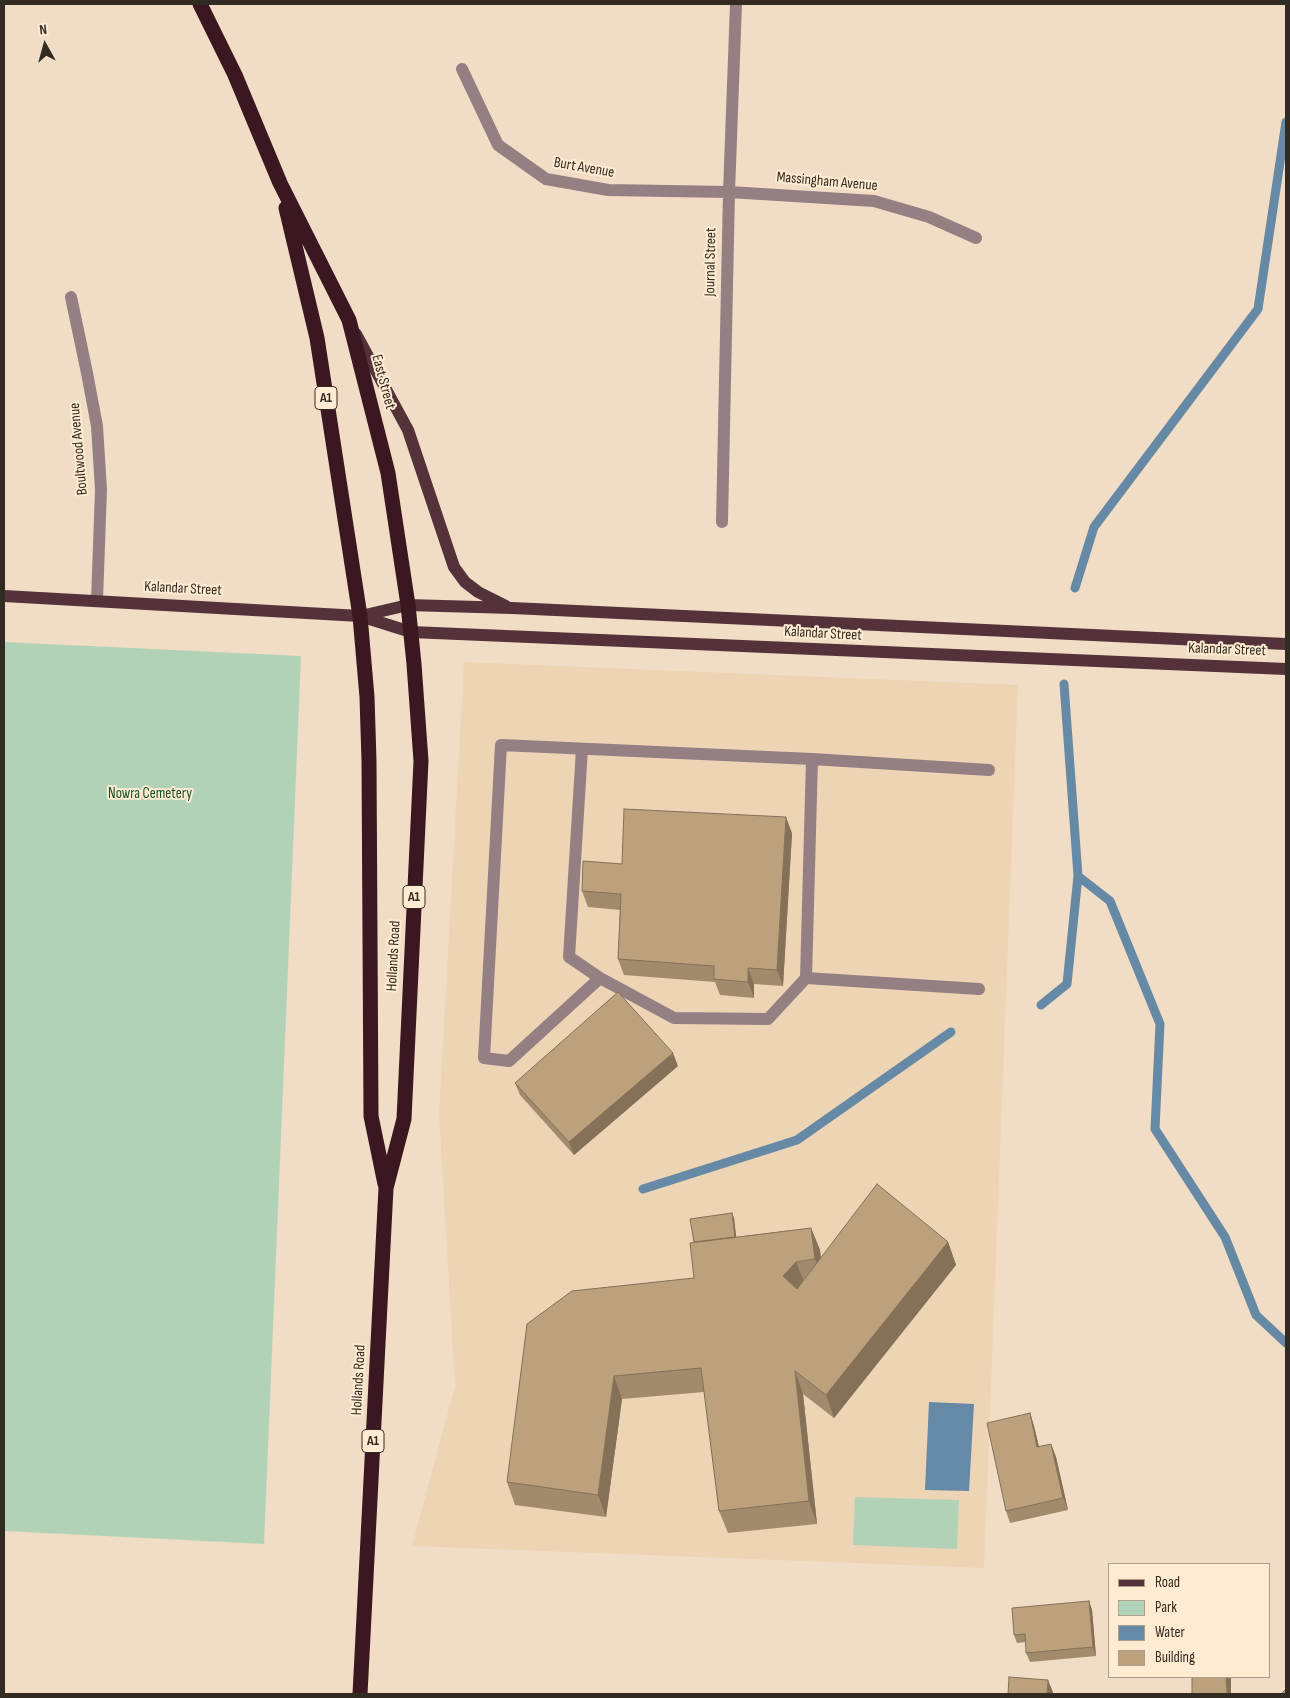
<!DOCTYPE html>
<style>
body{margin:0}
#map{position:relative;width:1290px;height:1698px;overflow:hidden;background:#f1ddc5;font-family:"Sofia Sans Condensed",sans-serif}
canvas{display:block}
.frame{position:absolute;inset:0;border:5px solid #322b21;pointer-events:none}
.legend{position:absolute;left:1108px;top:1563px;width:162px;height:115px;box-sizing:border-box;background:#feebd1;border:1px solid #ac9e8b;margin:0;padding:6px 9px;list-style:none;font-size:15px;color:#322b21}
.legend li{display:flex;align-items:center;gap:10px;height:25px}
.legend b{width:25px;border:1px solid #ac9e8b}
.north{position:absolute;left:20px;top:20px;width:50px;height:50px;-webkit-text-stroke:4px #feebd1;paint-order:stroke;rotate:353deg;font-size:14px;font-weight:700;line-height:20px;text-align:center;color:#322b21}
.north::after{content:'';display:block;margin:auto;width:18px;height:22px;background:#322b21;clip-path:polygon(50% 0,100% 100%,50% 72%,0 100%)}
</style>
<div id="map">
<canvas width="1290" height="1698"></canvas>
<div class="frame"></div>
<ul class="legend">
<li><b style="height:6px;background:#533239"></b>Road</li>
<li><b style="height:14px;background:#b2d2b7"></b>Park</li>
<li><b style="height:14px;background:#668aa6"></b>Water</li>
<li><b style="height:14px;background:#bca17d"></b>Building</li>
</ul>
<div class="north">N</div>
</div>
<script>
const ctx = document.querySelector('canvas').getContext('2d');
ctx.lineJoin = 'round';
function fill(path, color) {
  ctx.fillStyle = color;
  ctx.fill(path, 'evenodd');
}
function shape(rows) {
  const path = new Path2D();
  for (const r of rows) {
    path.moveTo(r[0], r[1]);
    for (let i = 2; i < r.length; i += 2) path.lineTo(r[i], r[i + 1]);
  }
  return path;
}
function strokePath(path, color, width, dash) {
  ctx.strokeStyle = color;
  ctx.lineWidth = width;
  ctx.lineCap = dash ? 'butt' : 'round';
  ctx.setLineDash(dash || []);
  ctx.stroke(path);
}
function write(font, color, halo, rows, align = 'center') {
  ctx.font = font + ' "Sofia Sans Condensed",sans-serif';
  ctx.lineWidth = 4;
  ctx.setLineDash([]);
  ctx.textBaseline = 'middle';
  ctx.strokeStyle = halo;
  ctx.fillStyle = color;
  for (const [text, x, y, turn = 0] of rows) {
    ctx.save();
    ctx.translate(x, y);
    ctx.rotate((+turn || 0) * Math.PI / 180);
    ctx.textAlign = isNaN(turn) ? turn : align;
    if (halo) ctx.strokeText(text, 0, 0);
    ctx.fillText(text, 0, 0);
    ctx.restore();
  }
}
const built = shape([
 [464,662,1018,685,984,1568,412,1546,455,1386,439,1114]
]);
const green = shape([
 [4,642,301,656,264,1544,4,1531],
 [855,1497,959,1500,957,1549,853,1545]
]);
const water = shape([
 [929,1402,974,1404,969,1491,925,1490]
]);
const stream = shape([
 [1075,588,1094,527,1258,309,1286,122],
 [1064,684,1078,876,1110,901,1160,1024,1155,1129,1225,1237,1256,1315,1286,1343],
 [1041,1005,1067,984,1078,876],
 [643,1189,797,1140,951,1032]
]);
const minor = shape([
 [462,69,498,145,546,179,608,190,729,192,874,201,929,217,976,238],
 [71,297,87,373,97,426,101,490,97,600],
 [722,522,729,192,736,4],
 [582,749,569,957,600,978,674,1018,768,1019,806,978],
 [812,759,806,978,979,989],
 [600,978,509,1061,484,1058,501,745,812,759,989,770]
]);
const major = shape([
 [356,334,408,430,454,567,465,582,478,592,506,606],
 [4,596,360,616,411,632,1286,669],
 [361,616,408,605,512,608,1286,644]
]);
const highway = shape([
 [200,4,235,75,280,183,349,320,388,473,408,605,414,664,421,761,404,1119,386,1188,360,1694],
 [286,208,317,338,360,616,367,697,369,761,371,1116,385,1184]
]);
const wall = shape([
 [792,833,783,986,754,984,754,998,720,995,715,982,624,975,618,959,620,910,588,907,582,891,622,864],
 [678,1066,574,1155,520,1095,515,1083],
 [732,1213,734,1218,736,1237,811,1228,820,1250,821,1258,948,1242,956,1265,834,1418,803,1394,817,1524,728,1533,719,1511,704,1392,622,1399,606,1517,515,1505,507,1482,694,1278,694,1242],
 [1030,1413,1034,1426,1039,1447,1051,1444,1056,1457,1068,1510,1010,1523,1006,1511],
 [1089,1601,1092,1610,1096,1656,1030,1662,1026,1653,1026,1642,1017,1643,1014,1635]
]);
const shadedWall = shape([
 [786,817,792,833,783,986,777,970],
 [748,968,754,984,754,998,748,982],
 [673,1053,678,1066,574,1155,569,1142],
 [732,1213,734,1218,739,1260,738,1256],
 [811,1228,820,1250,823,1281,815,1259],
 [948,1242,956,1265,834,1418,826,1395],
 [796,1262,805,1284,792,1299,783,1276],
 [795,1371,803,1394,817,1524,809,1501],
 [614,1376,622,1399,606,1517,598,1495],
 [1030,1413,1034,1426,1042,1460,1037,1447],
 [1051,1444,1056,1457,1068,1510,1063,1498],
 [1089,1601,1092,1610,1096,1656,1093,1647],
 [1226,1677,1231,1677,1231,1694,1227,1694],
 [1048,1680,1053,1692,1053,1694,1047,1694]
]);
const building = shape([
 [624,809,786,817,777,970,748,968,748,982,714,979,714,966,618,959,621,894,582,891,583,861,622,864,624,809],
 [618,992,673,1053,569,1142,515,1083,618,992],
 [877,1184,948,1242,826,1395,795,1371,809,1501,719,1511,701,1368,614,1376,598,1495,507,1482,527,1324,572,1291,694,1278,690,1243,811,1228,815,1259,796,1262,783,1276,797,1289,877,1184],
 [732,1213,735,1237,694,1242,690,1219,732,1213],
 [1030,1413,1037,1447,1051,1444,1063,1498,1006,1511,987,1423,1030,1413],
 [1089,1601,1093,1647,1026,1653,1025,1634,1014,1635,1012,1608,1089,1601],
 [1009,1677,1048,1680,1047,1694,1054,1694,1008,1694,1009,1677],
 [1192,1677,1226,1677,1227,1694,1192,1694,1192,1677],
 [1286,1689,1286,1694,1281,1694,1286,1689]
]);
const shields = [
 [326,398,22],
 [414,897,22],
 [373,1441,22]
];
const shieldNames = [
 ["A1",326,398],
 ["A1",414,897],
 ["A1",373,1441]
];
const streetNames = [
 ["Burt Avenue",584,168,10],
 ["Massingham Avenue",827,182,5],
 ["Journal Street",711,262,-89],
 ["East Street",383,382,75],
 ["Boultwood Avenue",79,449,-95],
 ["Kalandar Street",183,589,3],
 ["Kalandar Street",823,634,3],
 ["Kalandar Street",1227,650,2],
 ["Hollands Road",394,956,-87],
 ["Hollands Road",359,1380,-87]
];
const parkNames = [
 ["Nowra Cemetery",150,794]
];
fill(built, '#edd4b5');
fill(green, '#b2d2b7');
fill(water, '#668aa6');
strokePath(stream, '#668aa6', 9);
strokePath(minor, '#947f83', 12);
strokePath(major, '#533239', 12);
strokePath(highway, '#3b1721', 15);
fill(wall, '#a28a6c');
fill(shadedWall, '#847158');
fill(building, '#bca17d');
strokePath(building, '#847158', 1);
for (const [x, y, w] of shields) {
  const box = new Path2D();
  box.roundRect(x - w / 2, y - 11.5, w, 23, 4);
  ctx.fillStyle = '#feebd1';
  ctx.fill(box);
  strokePath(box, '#322b21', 1);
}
write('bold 14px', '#322b21', null, shieldNames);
write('15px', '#322b21', '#feebd1', streetNames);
write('15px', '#185028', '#feebd1', parkNames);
</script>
